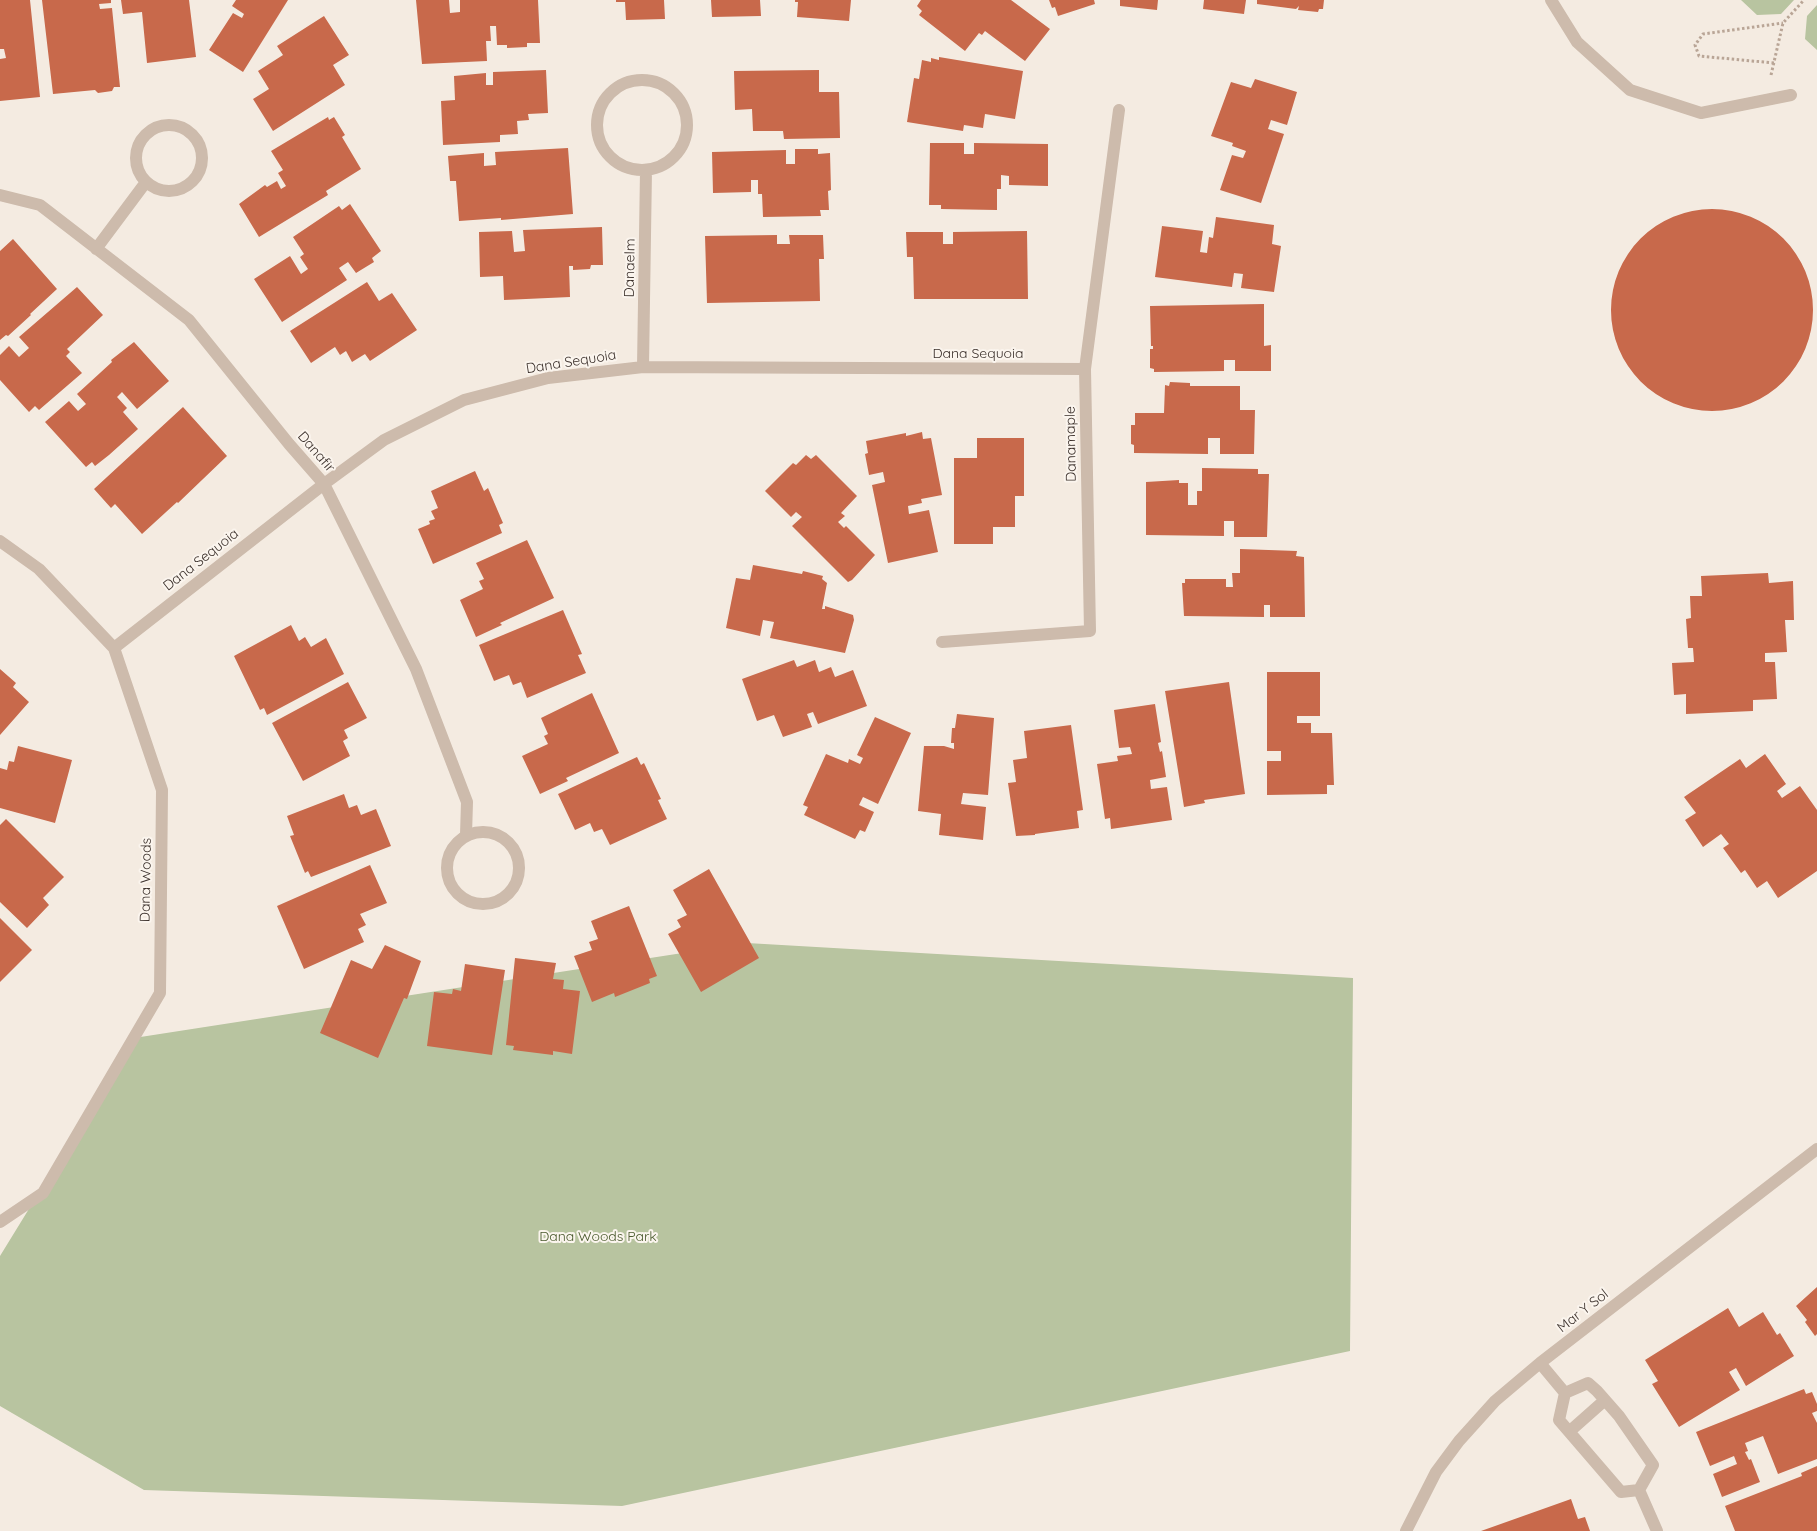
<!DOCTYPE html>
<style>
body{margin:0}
canvas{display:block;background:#f4ebe1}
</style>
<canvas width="1817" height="1531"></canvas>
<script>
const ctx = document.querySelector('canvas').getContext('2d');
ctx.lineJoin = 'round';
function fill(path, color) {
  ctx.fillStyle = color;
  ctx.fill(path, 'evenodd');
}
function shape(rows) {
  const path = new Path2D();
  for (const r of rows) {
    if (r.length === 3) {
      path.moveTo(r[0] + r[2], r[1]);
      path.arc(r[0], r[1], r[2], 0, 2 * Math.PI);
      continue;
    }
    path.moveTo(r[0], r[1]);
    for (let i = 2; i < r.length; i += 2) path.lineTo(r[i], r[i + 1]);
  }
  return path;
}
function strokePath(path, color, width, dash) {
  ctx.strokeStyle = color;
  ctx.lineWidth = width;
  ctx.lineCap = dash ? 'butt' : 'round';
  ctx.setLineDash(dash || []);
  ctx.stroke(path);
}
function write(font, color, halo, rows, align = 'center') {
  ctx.font = font + ' Quicksand,sans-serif';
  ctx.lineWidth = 4;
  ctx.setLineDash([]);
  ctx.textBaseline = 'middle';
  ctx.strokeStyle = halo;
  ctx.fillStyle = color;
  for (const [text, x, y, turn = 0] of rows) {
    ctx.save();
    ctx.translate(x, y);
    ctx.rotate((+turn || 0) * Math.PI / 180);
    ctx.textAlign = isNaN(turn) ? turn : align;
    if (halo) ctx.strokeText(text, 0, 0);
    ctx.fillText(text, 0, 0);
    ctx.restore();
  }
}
const green = shape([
 [1741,0,1794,0,1781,14,1757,15],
 [1817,5,1817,50,1805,39,1807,16],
 [747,943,1353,978,1350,1351,622,1506,144,1490,0,1406,0,1256,134,1038]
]);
const building = shape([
 [0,0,30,0,40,97,0,101,0,59,6,58,4,49,0,49],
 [42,0,111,0,111,3,99,4,100,9,112,8,120,87,114,87,112,91,98,93,95,90,53,94],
 [121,0,189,0,196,57,147,63,142,12,123,14],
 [236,0,288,0,243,72,209,50,233,13,242,18,244,14,232,6],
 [416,0,449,0,450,13,460,12,460,0,538,0,540,43,527,43,527,47,507,48,507,45,497,45,496,26,490,26,491,41,486,41,487,61,422,64],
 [616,0,664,0,665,19,626,20,625,2,616,2],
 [711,0,760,0,761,16,712,17],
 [795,0,851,0,849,21,797,17,798,2,795,2],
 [921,0,1011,0,1050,29,1025,61,985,31,982,35,979,33,965,51,919,15,922,11,917,6],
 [1049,0,1094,0,1095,4,1058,16,1055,7,1052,8],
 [1120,0,1158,0,1157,10,1120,6],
 [1204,0,1246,0,1244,14,1203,9],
 [1257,0,1324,0,1323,9,1319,9,1318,12,1298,10,1299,6,1296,9,1257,4],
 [324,16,349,55,333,65,345,85,273,131,253,99,269,89,258,71,283,55,277,46],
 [939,57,1023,71,1015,119,985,114,983,128,964,125,963,131,907,122,914,78,919,79,922,60,931,62,931,58,939,60],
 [546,70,548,113,528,114,529,120,517,121,518,134,500,135,500,142,443,145,441,101,455,100,454,76,486,73,486,85,493,85,493,72],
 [819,70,819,92,839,92,840,138,784,139,783,131,753,131,752,109,735,110,734,71],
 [1255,79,1297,92,1287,125,1271,120,1268,129,1284,134,1261,203,1220,190,1232,155,1243,158,1246,151,1232,146,1233,143,1211,136,1231,82,1251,88],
 [328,117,329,120,334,117,345,135,342,137,361,169,326,191,328,195,259,237,239,204,265,185,267,187,277,181,281,189,286,186,278,173,283,170,271,151],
 [930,143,964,143,964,154,974,154,974,143,1048,144,1048,186,1009,185,1009,176,1001,175,1001,189,997,189,997,210,941,209,941,205,929,205],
 [568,148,573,214,501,220,501,218,459,221,456,181,450,181,448,156,484,153,484,166,496,165,495,152],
 [795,149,818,149,818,154,830,153,831,190,828,191,829,210,820,210,821,216,763,217,762,194,758,194,758,180,751,180,751,192,713,193,712,152,786,150,786,164,795,164],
 [350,204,381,251,372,258,374,262,356,273,348,262,339,268,347,280,282,322,254,279,290,256,301,274,308,269,300,257,304,254,293,237,339,206,342,210],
 [1712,310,101],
 [1216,217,1274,225,1272,244,1281,246,1274,292,1241,288,1243,274,1234,273,1232,287,1155,277,1162,226,1203,231,1200,252,1207,253,1209,237,1213,238],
 [602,227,603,265,591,265,590,269,573,270,573,266,569,266,570,297,504,300,503,276,480,277,479,232,512,231,514,252,525,251,523,230],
 [1027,231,1028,299,914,299,913,257,907,257,906,232,943,232,943,244,953,244,953,232],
 [777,235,777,244,790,244,789,235,823,235,824,259,819,259,820,301,707,303,705,236],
 [13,239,57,289,30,314,31,315,8,336,6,335,0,340,0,251],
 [367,282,379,301,392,293,417,330,370,361,365,354,352,362,346,351,340,355,335,347,311,363,290,331],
 [77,287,103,315,67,349,70,352,66,356,82,373,39,410,35,406,29,412,0,380,0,355,9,346,19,357,29,348,19,337],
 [1264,304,1264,346,1271,345,1271,371,1235,371,1235,360,1224,360,1224,371,1154,372,1154,369,1150,368,1150,349,1153,349,1153,346,1151,346,1150,306],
 [134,342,169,381,137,409,122,392,117,397,127,408,123,412,138,429,109,455,95,466,92,462,86,467,45,422,69,401,78,411,86,404,77,394,112,362,111,360],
 [1170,382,1190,383,1190,386,1240,386,1240,410,1255,410,1254,454,1220,454,1220,438,1208,438,1208,454,1134,453,1134,445,1131,444,1131,425,1135,425,1135,413,1164,413,1165,385,1169,386],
 [183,407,227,456,178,503,177,502,142,534,115,504,111,508,94,489],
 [922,432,923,439,931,438,942,495,921,499,922,503,908,506,909,514,929,510,938,552,888,563,872,485,885,482,883,472,869,475,865,454,868,453,866,441,906,433,906,436],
 [977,438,1024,438,1024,496,1015,496,1015,527,993,527,993,544,954,544,954,458,977,458],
 [806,455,811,459,816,455,857,496,841,513,845,516,838,522,844,528,846,526,875,555,852,580,848,582,792,526,802,517,796,512,791,517,765,491,793,463,796,465],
 [1202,468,1258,469,1258,474,1269,474,1267,537,1234,537,1234,521,1224,521,1224,536,1146,535,1146,482,1179,480,1179,483,1188,483,1188,505,1197,505,1197,491,1202,491],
 [475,471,484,491,488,488,503,523,499,525,502,533,433,564,418,529,430,524,429,521,435,519,431,511,438,508,431,491],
 [527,540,554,598,500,623,502,625,476,637,460,600,483,589,479,581,484,579,476,563],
 [1240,549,1297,551,1296,556,1304,557,1305,617,1270,617,1270,605,1264,605,1264,617,1184,616,1182,583,1185,583,1185,579,1226,579,1226,587,1233,587,1232,573,1240,573],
 [753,565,802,574,803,571,823,576,822,579,827,583,822,609,825,609,825,606,853,615,854,620,845,653,770,638,774,622,763,620,760,636,726,628,736,578,750,580],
 [1768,573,1769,583,1793,581,1794,620,1785,620,1787,652,1765,653,1765,662,1775,662,1777,699,1753,700,1753,711,1686,714,1686,694,1674,695,1672,663,1694,662,1693,648,1688,648,1686,619,1691,618,1690,596,1702,596,1701,576],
 [563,610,582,654,578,655,586,673,527,698,521,682,513,685,509,675,494,681,479,645],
 [291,625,299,641,305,637,311,647,326,638,344,674,267,715,264,708,260,710,234,656],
 [794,660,797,667,815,660,819,672,831,667,835,677,853,670,867,706,818,724,813,712,807,714,812,727,783,737,774,715,757,721,742,679],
 [0,669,16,683,13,687,29,702,0,735],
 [1267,672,1320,672,1320,716,1297,716,1297,723,1311,723,1311,733,1332,733,1334,785,1327,785,1327,794,1267,795,1267,761,1281,761,1281,751,1267,751],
 [348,682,367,718,344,730,348,738,343,741,350,756,303,781,272,723],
 [1229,682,1245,794,1204,800,1205,803,1184,807,1165,691],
 [592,693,619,753,566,778,568,781,540,794,522,756,548,744,544,736,548,734,541,718],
 [1155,704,1161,742,1158,743,1160,752,1162,751,1166,777,1150,780,1151,789,1167,787,1172,820,1111,829,1110,818,1105,819,1097,764,1118,761,1117,756,1132,754,1130,747,1119,748,1114,710],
 [957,714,994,718,988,795,963,793,961,804,986,807,983,840,939,835,941,814,918,811,924,746,944,746,954,749,954,743,951,743,952,728,955,728],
 [875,717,911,733,878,804,863,797,859,805,874,812,865,832,860,830,855,839,804,815,808,807,803,805,826,754,848,763,849,759,860,764,863,758,857,755],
 [1071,725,1083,810,1077,811,1079,828,1035,834,1035,835,1016,836,1008,783,1016,782,1013,760,1027,758,1024,731],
 [18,746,72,760,55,823,0,808,0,768,7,770,9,761,14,762],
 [1765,754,1786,784,1777,791,1782,798,1800,786,1817,810,1817,871,1778,898,1767,881,1757,888,1745,870,1741,873,1723,848,1729,844,1721,834,1703,847,1685,820,1696,813,1684,797,1740,759,1746,768],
 [637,757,641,765,644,763,661,799,658,800,667,819,610,845,602,829,594,832,590,823,575,830,558,794],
 [344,794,349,808,357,805,361,815,376,809,391,846,311,877,308,871,305,873,290,836,294,835,287,816],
 [6,819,64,877,43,898,49,905,27,928,0,902,0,825],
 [370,865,387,903,360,914,366,925,358,929,364,942,304,969,277,906],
 [709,869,759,958,701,992,668,934,681,927,677,920,687,915,673,890],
 [629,906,657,976,649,979,650,983,615,997,614,993,592,1002,574,956,592,950,589,942,598,939,591,921],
 [0,918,32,950,0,982],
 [385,945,421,961,407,999,404,998,378,1058,320,1033,351,960,372,969],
 [515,958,556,963,553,979,564,980,563,989,580,991,572,1054,553,1051,553,1055,513,1050,514,1046,506,1045],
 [465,964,505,970,492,1055,427,1046,434,992,452,994,453,989,461,991],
 [1817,1287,1817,1334,1815,1336,1805,1322,1807,1320,1796,1306],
 [1728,1308,1739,1327,1763,1312,1777,1335,1780,1333,1794,1356,1746,1386,1736,1368,1729,1372,1740,1390,1679,1427,1652,1384,1658,1381,1645,1360],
 [1804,1389,1806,1394,1812,1392,1817,1404,1817,1411,1812,1413,1817,1423,1817,1459,1778,1474,1763,1436,1745,1443,1748,1451,1745,1452,1749,1460,1751,1459,1760,1482,1722,1497,1713,1474,1737,1464,1734,1456,1710,1466,1696,1432],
 [1817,1466,1817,1531,1735,1531,1725,1506,1802,1476,1801,1473],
 [1571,1499,1578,1519,1585,1517,1590,1531,1481,1531]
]);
const path = shape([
 [1774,63,1699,56,1695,45,1703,34,1783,23],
 [1771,75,1783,23,1804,0]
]);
const minor = shape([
 [1551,0,1577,42,1630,90,1701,113,1791,95],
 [642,125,45],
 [169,158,33],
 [0,195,40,205,189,320,289,444,324,484,416,669,467,802,466,835],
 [96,249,146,182],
 [643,367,646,170],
 [0,541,39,569,114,648,162,790,160,993,43,1193,0,1222],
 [942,642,1090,631,1085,369,1119,110],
 [114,648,324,484,384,440,464,400,548,378,643,367,1085,369],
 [483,868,36],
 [1540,1363,1565,1393],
 [1565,1393,1588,1383,1597,1391,1619,1416,1653,1465,1639,1490],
 [1565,1393,1559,1420,1621,1492,1639,1490],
 [1570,1431,1605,1400],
 [1639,1490,1657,1531],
 [1406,1531,1436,1472,1459,1441,1495,1401,1540,1363,1817,1149]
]);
const streetNames = [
 ["Danaelm",630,268,-89],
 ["Dana Sequoia",978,354],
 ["Dana Sequoia",571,362,-9],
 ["Danamaple",1071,444,-91],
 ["Danafir",316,452,49],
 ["Dana Sequoia",201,560,-38],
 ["Dana Woods",146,880,-89],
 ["Mar Y Sol",1583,1311,-38]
];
const parkNames = [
 ["Dana Woods Park",598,1237]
];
fill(green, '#b8c4a0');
fill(building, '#c8694b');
strokePath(path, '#b9a596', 3, [2.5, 2.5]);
strokePath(minor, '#cdbbac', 12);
write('14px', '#3b302b', '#fbf5ee', streetNames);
write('14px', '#4a5a2e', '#fbf5ee', parkNames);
</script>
